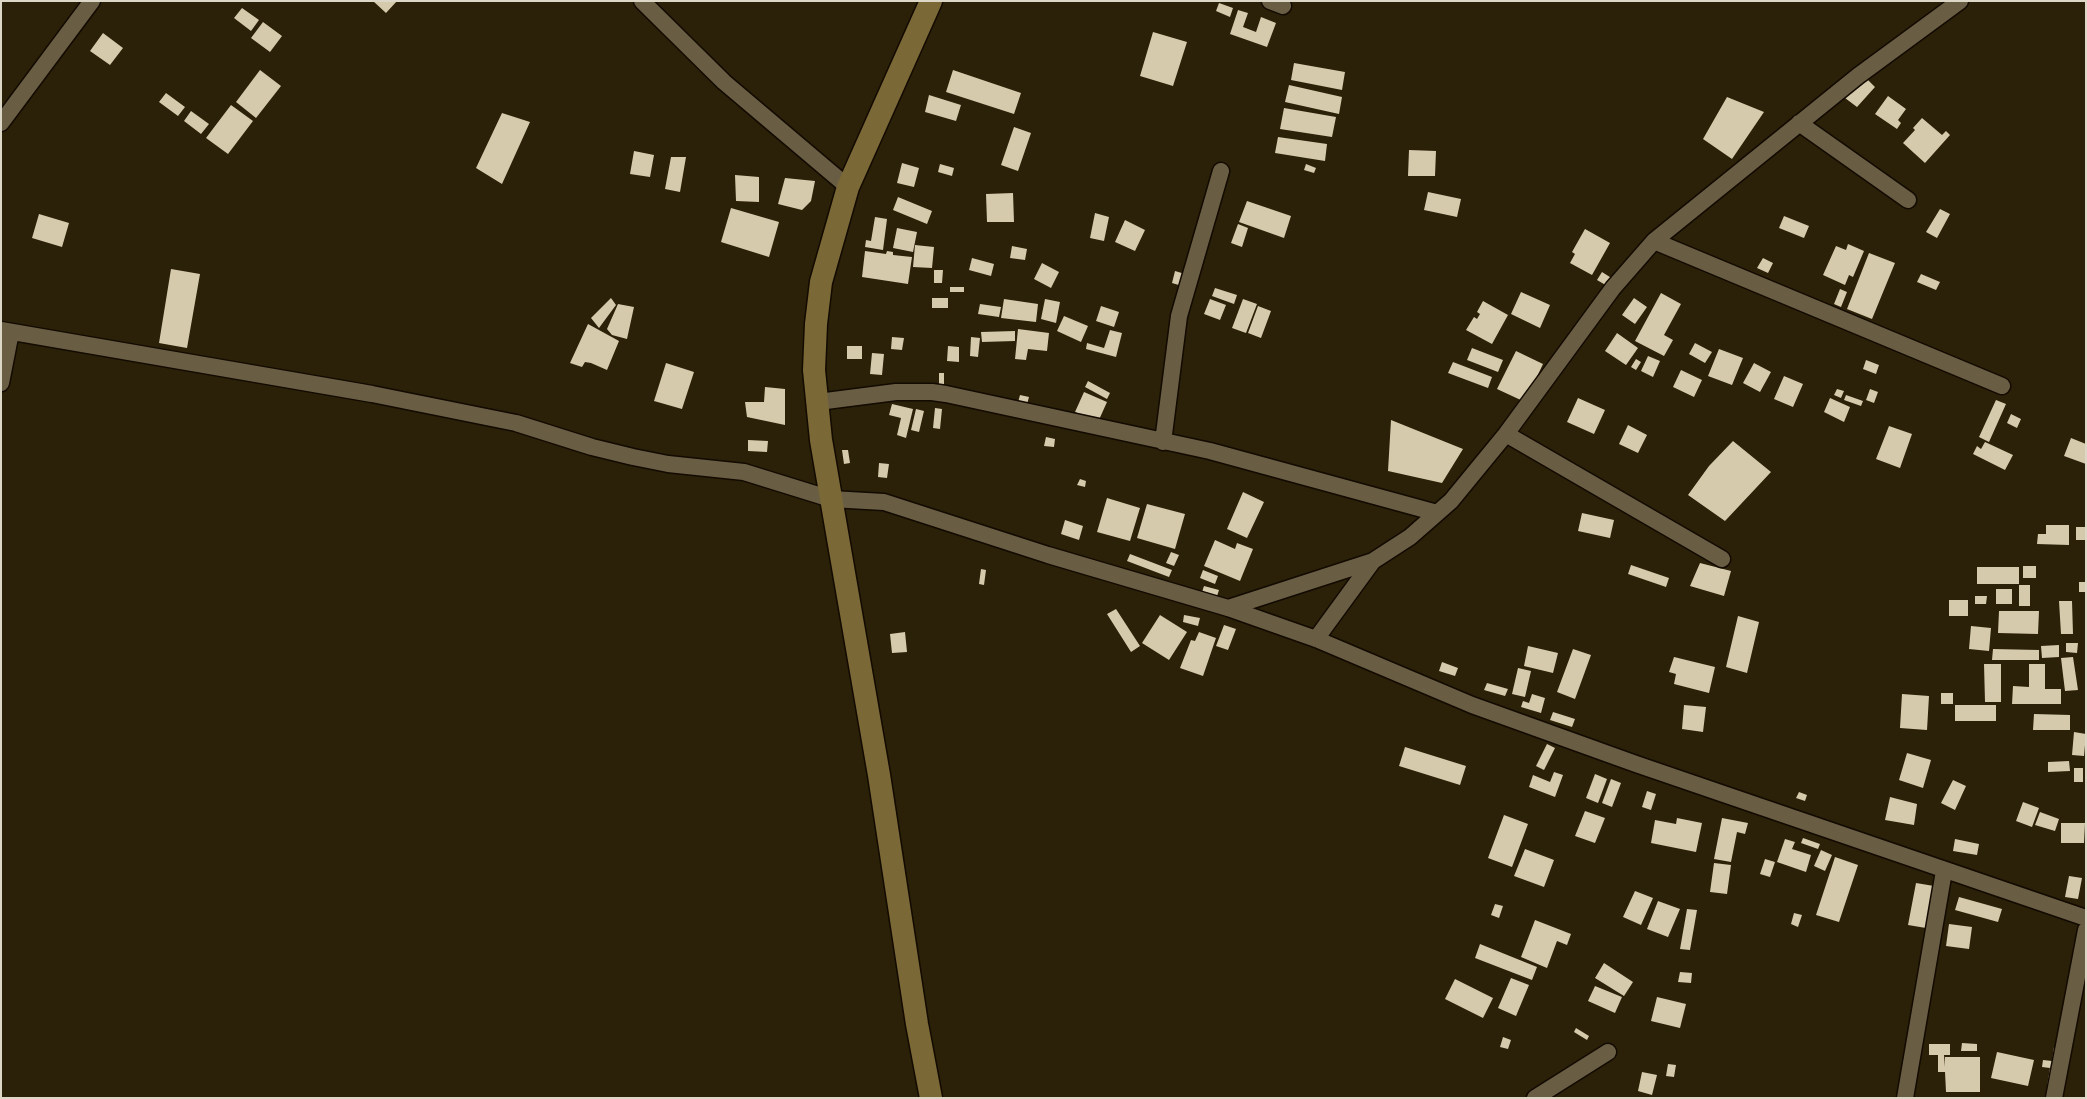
<!DOCTYPE html>
<style>
body{margin:0}
#map{position:relative;width:2087px;height:1099px;overflow:hidden;background:#2b2108;font-family:"IBM Plex Serif",serif}
canvas{display:block}
.frame{position:absolute;inset:0;border:2px solid #ddd7c8;pointer-events:none}
</style>
<div id="map">
<canvas width="2087" height="1099"></canvas>
<div class="frame"></div>
</div>
<script>
const ctx = document.querySelector('canvas').getContext('2d');
ctx.lineJoin = 'round';
function fill(path, color) {
  ctx.fillStyle = color;
  ctx.fill(path, 'evenodd');
}
function shape(rows) {
  const path = new Path2D();
  for (const r of rows) {
    path.moveTo(r[0], r[1]);
    for (let i = 2; i < r.length; i += 2) path.lineTo(r[i], r[i + 1]);
  }
  return path;
}
function strokePath(path, color, width, dash) {
  ctx.strokeStyle = color;
  ctx.lineWidth = width;
  ctx.lineCap = dash ? 'butt' : 'round';
  ctx.setLineDash(dash || []);
  ctx.stroke(path);
}
const building = shape([
 [373,1,397,1,386,13],
 [1219,3,1233,8,1230,17,1216,11],
 [242,8,259,20,251,31,234,18],
 [1238,10,1248,13,1243,27,1256,32,1261,17,1276,23,1267,47,1230,34],
 [263,22,282,36,270,52,251,38],
 [1153,32,1187,42,1173,86,1140,76],
 [103,33,123,48,110,65,90,51],
 [1294,63,1345,72,1342,90,1291,80],
 [260,70,281,86,256,118,236,102],
 [953,70,1021,93,1014,114,946,92],
 [1865,77,1875,87,1857,107,1845,98],
 [1289,85,1342,97,1339,114,1285,102],
 [166,93,185,107,178,116,159,102],
 [929,95,961,105,956,121,925,112],
 [1888,96,1906,109,1898,120,1901,123,1897,129,1875,114],
 [1727,97,1764,112,1732,159,1703,139],
 [231,105,253,121,228,154,206,138],
 [1284,108,1336,117,1332,137,1280,129],
 [191,111,209,124,201,134,184,121],
 [502,113,530,122,502,184,476,168],
 [1922,118,1942,135,1946,131,1950,135,1925,163,1903,143,1915,130,1913,128],
 [1014,127,1031,133,1018,171,1001,165],
 [1278,137,1327,144,1325,161,1275,153],
 [1409,150,1436,151,1435,176,1408,176],
 [634,151,654,155,650,177,630,174],
 [671,157,686,157,680,192,665,189],
 [902,163,919,168,914,187,897,183],
 [940,164,954,168,952,176,938,172],
 [1306,164,1316,168,1314,173,1304,170],
 [735,175,759,177,759,202,736,201],
 [785,178,815,181,811,201,802,210,778,204],
 [1428,192,1461,199,1457,217,1424,210],
 [1013,193,1014,222,987,222,986,194],
 [898,197,932,211,927,224,893,210],
 [1247,201,1291,216,1284,238,1239,222],
 [731,208,779,222,769,257,721,242],
 [1940,209,1950,214,1937,238,1926,232],
 [1095,213,1109,217,1104,241,1090,238],
 [39,214,69,223,62,247,32,238],
 [1784,216,1809,226,1804,238,1779,228],
 [875,217,887,219,883,250,865,247,866,240,871,241],
 [1125,220,1145,230,1135,251,1115,242],
 [1238,224,1248,228,1242,247,1231,243],
 [897,228,917,232,913,252,893,248],
 [1585,229,1610,243,1592,275,1570,263,1575,254,1572,252],
 [1848,244,1864,251,1853,277,1849,275,1845,285,1823,275,1836,246,1846,250],
 [915,245,934,247,932,268,913,267],
 [1012,246,1027,249,1025,260,1010,258],
 [865,251,886,254,887,251,893,252,893,255,912,257,908,284,862,277],
 [1869,253,1895,263,1872,319,1847,309],
 [972,258,994,264,991,276,969,270],
 [1763,258,1773,263,1768,273,1757,268],
 [1042,263,1059,272,1051,288,1034,279],
 [171,269,200,274,187,348,159,343],
 [934,270,943,270,942,283,934,283],
 [1175,271,1185,274,1182,286,1172,283],
 [1602,272,1613,279,1609,287,1597,280],
 [1921,274,1940,282,1936,290,1917,282],
 [950,287,964,287,964,292,950,292],
 [1215,288,1237,295,1234,304,1212,296],
 [1840,289,1847,292,1841,307,1834,304],
 [1521,292,1550,305,1540,328,1511,314],
 [1661,293,1681,304,1664,335,1673,340,1664,356,1635,341],
 [611,298,616,305,599,328,591,318],
 [932,298,948,298,948,308,932,308],
 [1634,298,1647,307,1635,324,1622,315],
 [1004,299,1038,304,1036,322,1001,318],
 [1045,299,1060,302,1056,323,1041,319],
 [1210,299,1226,305,1220,320,1204,314],
 [1243,299,1257,304,1246,333,1232,328],
 [1483,301,1508,315,1492,344,1466,330,1474,317,1477,319,1480,314,1477,312],
 [618,304,634,307,627,339,612,335,607,329],
 [980,304,1001,307,999,317,978,314],
 [1101,306,1119,312,1114,327,1096,321],
 [1258,306,1271,311,1261,338,1248,333],
 [1064,316,1088,326,1081,342,1057,331],
 [588,324,619,341,607,370,591,363,585,362,582,367,570,363],
 [1018,329,1049,333,1047,351,1028,349,1026,360,1015,359],
 [1110,330,1122,333,1116,357,1086,349,1087,343,1104,348],
 [1015,331,1015,341,982,342,981,332],
 [1617,333,1638,348,1626,365,1605,351],
 [892,337,904,338,902,350,891,349],
 [971,337,980,338,978,357,970,356],
 [1695,343,1712,352,1705,363,1689,354],
 [847,346,862,346,862,359,847,359],
 [948,346,959,347,959,362,947,361],
 [1472,348,1503,360,1498,372,1467,360],
 [1719,349,1743,358,1732,385,1708,376],
 [1516,351,1543,364,1525,402,1497,389],
 [872,353,884,354,882,375,870,374],
 [1648,356,1660,361,1653,377,1641,371],
 [1636,359,1641,362,1636,370,1631,367],
 [1866,360,1879,365,1876,374,1863,369],
 [1453,362,1492,377,1488,388,1448,373],
 [666,363,694,372,682,409,654,401],
 [1754,363,1771,372,1760,392,1743,383],
 [1681,370,1702,380,1694,397,1673,387],
 [939,373,944,373,944,384,939,384],
 [1784,376,1803,384,1793,407,1774,399],
 [1088,381,1110,393,1107,399,1085,387],
 [765,387,785,389,785,425,747,417,745,402,764,402],
 [1837,389,1844,391,1841,398,1834,395],
 [1870,389,1878,392,1874,403,1866,400],
 [1084,392,1107,402,1098,422,1075,412],
 [1020,395,1029,397,1026,408,1017,406],
 [1846,395,1863,401,1861,406,1844,400],
 [1578,398,1605,410,1594,434,1567,422],
 [1830,398,1850,407,1844,422,1824,412],
 [1996,400,2006,404,1989,442,1979,437],
 [892,404,913,409,906,438,897,435,901,418,889,415],
 [935,408,942,409,940,429,933,428],
 [916,409,924,411,919,432,911,430],
 [2011,414,2021,419,2017,428,2007,423],
 [1391,420,1463,449,1442,483,1388,471],
 [1628,425,1647,435,1638,453,1619,444],
 [1889,426,1912,434,1900,468,1876,459],
 [1046,437,1055,439,1054,447,1044,446],
 [2071,438,2086,444,2086,464,2064,456],
 [748,440,768,441,767,452,748,451],
 [1733,441,1771,472,1725,521,1688,495,1709,466],
 [1985,442,2013,455,2005,470,1973,454,1977,446,1981,449],
 [842,450,848,450,850,463,844,464],
 [879,463,889,464,887,478,878,477],
 [1080,479,1086,481,1085,487,1077,485],
 [1243,492,1264,502,1247,538,1227,529],
 [1107,498,1140,508,1130,541,1097,532],
 [1147,504,1185,514,1175,549,1137,538],
 [1582,513,1614,520,1610,538,1578,531],
 [1065,520,1083,526,1079,540,1061,534],
 [2046,525,2069,525,2069,545,2037,544,2038,534,2046,534],
 [2076,527,2086,527,2086,540,2076,540],
 [1215,540,1235,549,1237,543,1253,549,1240,581,1204,566],
 [1171,552,1179,555,1174,566,1166,563],
 [1130,554,1172,570,1169,577,1127,561],
 [1700,563,1731,571,1724,596,1690,586],
 [1631,565,1669,578,1666,587,1628,574],
 [2023,566,2036,566,2036,578,2023,578],
 [1977,567,2019,567,2019,584,1977,584],
 [981,569,986,570,984,585,979,584],
 [1203,570,1218,576,1215,584,1200,578],
 [2079,582,2086,582,2086,592,2079,592],
 [2019,585,2030,585,2030,606,2019,606],
 [1204,586,1219,590,1217,596,1202,592],
 [1996,589,2012,589,2012,604,1996,604],
 [1975,596,1987,596,1986,604,1975,604],
 [1949,600,1968,600,1968,616,1949,616],
 [2059,601,2072,601,2073,634,2061,634],
 [1116,609,1140,646,1131,652,1107,614],
 [1999,611,2039,611,2038,634,1998,633],
 [1160,615,1187,632,1169,660,1142,643],
 [1184,615,1200,618,1198,626,1183,622],
 [1738,616,1759,622,1747,673,1726,667],
 [1224,625,1236,629,1228,650,1216,646],
 [1971,626,1991,628,1989,651,1969,649],
 [905,632,907,652,892,653,890,634],
 [1199,632,1216,638,1203,676,1180,668,1191,640,1195,641],
 [2066,643,2078,643,2077,653,2066,652],
 [2059,645,2059,657,2042,658,2041,646],
 [1528,646,1558,653,1553,673,1524,666],
 [1573,649,1591,655,1575,699,1557,692],
 [1993,649,2039,650,2039,660,1992,660],
 [1674,657,1715,667,1709,693,1674,684,1676,674,1669,672],
 [2073,657,2078,690,2065,691,2061,658],
 [1442,662,1458,668,1455,676,1439,671],
 [1984,664,2001,664,2001,702,1985,702],
 [2029,664,2045,664,2045,689,2061,689,2061,704,2012,704,2013,686,2029,687],
 [1518,668,1531,671,1525,697,1512,694],
 [1487,683,1508,689,1505,696,1484,690],
 [1941,693,1953,693,1953,704,1941,704],
 [1532,694,1545,698,1541,713,1521,707,1523,701,1529,703],
 [1902,694,1929,696,1927,730,1900,728],
 [1684,705,1706,707,1703,732,1682,729],
 [1955,705,1996,705,1996,721,1955,721],
 [1553,712,1575,719,1572,727,1550,720],
 [2034,714,2070,715,2070,730,2033,730],
 [2074,732,2086,734,2084,756,2072,755],
 [1547,744,1555,748,1544,770,1536,766],
 [1405,747,1466,766,1460,785,1399,766],
 [1907,753,1931,760,1923,788,1899,780],
 [2069,761,2070,771,2048,772,2048,762],
 [2074,768,2083,768,2083,782,2074,782],
 [1554,772,1563,775,1555,797,1529,787,1533,775,1550,782],
 [1595,774,1607,779,1598,803,1586,798],
 [1611,779,1621,783,1612,807,1602,803],
 [1953,780,1966,786,1955,810,1941,803],
 [1647,791,1656,794,1651,810,1642,807],
 [1799,792,1807,795,1805,801,1796,798],
 [1890,797,1917,804,1914,825,1885,820],
 [2023,802,2039,808,2032,827,2016,821],
 [1585,811,1605,818,1595,843,1575,836],
 [2040,812,2059,819,2055,831,2035,825],
 [1504,815,1528,824,1512,867,1488,858],
 [1677,818,1702,823,1696,852,1651,843,1655,820,1676,824],
 [1722,818,1748,823,1745,834,1737,832,1731,862,1714,859],
 [2061,823,2085,823,2084,843,2061,843],
 [1803,838,1820,844,1818,849,1801,843],
 [1785,839,1795,842,1792,849,1811,855,1806,872,1777,862],
 [1955,839,1979,844,1977,855,1953,851],
 [1525,849,1554,860,1544,887,1514,876],
 [1821,850,1832,855,1825,871,1814,866],
 [1835,857,1858,865,1839,922,1816,915],
 [1765,859,1775,862,1770,877,1760,874],
 [1714,863,1731,865,1727,894,1710,892],
 [2069,876,2082,878,2078,899,2065,897],
 [1916,883,1934,886,1926,928,1908,925],
 [1635,891,1653,898,1641,925,1623,917],
 [1959,897,2002,909,1998,922,1955,910],
 [1658,901,1680,909,1668,937,1647,929],
 [1495,904,1503,906,1499,918,1491,915],
 [1687,909,1697,910,1690,950,1680,949],
 [1794,913,1802,915,1798,927,1791,924],
 [1535,920,1571,934,1567,945,1557,941,1547,968,1521,957],
 [1949,924,1972,927,1969,949,1946,946],
 [1480,944,1537,967,1532,980,1475,958],
 [1604,963,1633,982,1624,996,1595,978],
 [1680,972,1692,973,1691,983,1678,982],
 [1511,978,1529,985,1516,1016,1498,1008],
 [1455,979,1493,998,1483,1018,1445,999],
 [1595,986,1622,997,1615,1013,1588,1001],
 [1657,997,1686,1004,1680,1028,1651,1021],
 [1576,1028,1589,1036,1587,1040,1574,1032],
 [1503,1037,1511,1040,1508,1049,1500,1047],
 [1962,1043,1977,1044,1977,1051,1961,1051],
 [1929,1044,1950,1044,1950,1055,1944,1055,1945,1067,1945,1057,1980,1057,1980,1092,1946,1092,1945,1072,1938,1072,1938,1055,1929,1055],
 [2054,1047,2066,1049,2060,1088,2047,1086,2050,1068,2042,1067,2043,1060,2052,1061],
 [1997,1052,2034,1060,2028,1086,1991,1078],
 [1668,1064,1676,1065,1674,1077,1666,1076],
 [1642,1072,1657,1075,1652,1095,1638,1091]
]);
const street = shape([
 [642,1,724,82,848,187],
 [1270,1,1283,6],
 [1,123,92,1],
 [1799,123,1908,200],
 [1654,241,2002,386],
 [1,330,372,394,516,423,592,447,633,457,668,464,744,472,831,499,884,502,1048,555,1228,608,1316,639,1472,705,1636,764,2086,918],
 [1,383,11,332],
 [818,402,896,392,932,392,946,394,1210,451,1437,513],
 [1506,434,1722,559],
 [1163,442,1179,316,1221,171],
 [1228,608,1373,561,1410,537,1451,501,1506,434,1613,288,1654,241,1858,76,1960,1],
 [1316,639,1373,561],
 [1535,1098,1608,1052],
 [1905,1098,1944,871],
 [2054,1098,2086,930]
]);
const secondary = shape([
 [931,1098,917,1024,879,775,821,440,814,370,816,324,821,282,848,187,931,1]
]);
fill(building, '#d6caad');
strokePath(street, '#130a00', 19);
strokePath(secondary, '#130a00', 25);
strokePath(street, '#695e44', 16);
strokePath(secondary, '#7a6837', 22);
</script>
